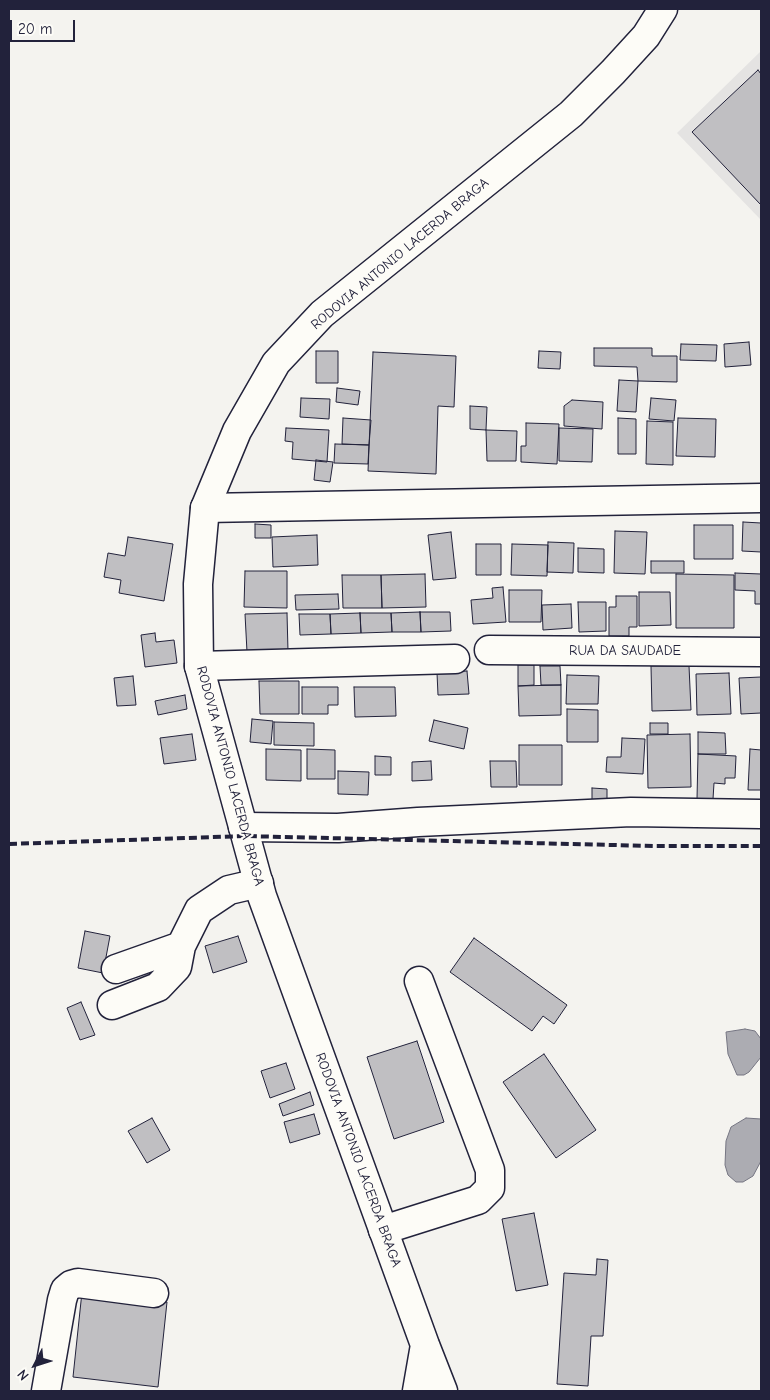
<!DOCTYPE html>
<style>
body{margin:0}
#map{position:relative;width:770px;height:1400px;overflow:hidden;background:#f4f3ef;font-family:"Comic Neue",sans-serif}
canvas{display:block}
.frame{position:absolute;inset:0;border:10px solid #22223b;pointer-events:none}
.north{position:absolute;left:10px;top:1340px;width:50px;height:50px;-webkit-text-stroke:4px #fdfcf7;paint-order:stroke;rotate:230deg;font-size:14px;font-weight:700;line-height:20px;text-align:center;color:#22223b}
.north::after{content:'';display:block;margin:auto;width:18px;height:22px;background:#22223b;clip-path:polygon(50% 0,100% 100%,50% 72%,0 100%)}
.scale{position:absolute;left:10px;top:20px;width:65px;height:22px;box-sizing:border-box;border:2px solid #22223b;border-top:0;padding-left:6px;font-size:15px;line-height:18px;white-space:nowrap;color:#22223b;-webkit-text-stroke:4px #fdfcf7;paint-order:stroke}
</style>
<div id="map">
<canvas width="770" height="1400"></canvas>
<div class="frame"></div>
<div class="north">N</div>
<div class="scale">20 m</div>
</div>
<script>
const ctx = document.querySelector('canvas').getContext('2d');
ctx.lineJoin = 'round';
function fill(path, color) {
  ctx.fillStyle = color;
  ctx.fill(path, 'evenodd');
}
function shape(rows) {
  const path = new Path2D();
  for (const r of rows) {
    path.moveTo(r[0], r[1]);
    for (let i = 2; i < r.length; i += 2) path.lineTo(r[i], r[i + 1]);
  }
  return path;
}
function strokePath(path, color, width, dash) {
  ctx.strokeStyle = color;
  ctx.lineWidth = width;
  ctx.lineCap = dash ? 'butt' : 'round';
  ctx.setLineDash(dash || []);
  ctx.stroke(path);
}
function write(font, color, halo, rows, align = 'center') {
  ctx.font = font + ' "Comic Neue",sans-serif';
  ctx.lineWidth = 4.5;
  ctx.setLineDash([]);
  ctx.textBaseline = 'middle';
  ctx.strokeStyle = halo;
  ctx.fillStyle = color;
  for (const [text, x, y, turn = 0] of rows) {
    ctx.save();
    ctx.translate(x, y);
    ctx.rotate((+turn || 0) * Math.PI / 180);
    ctx.textAlign = isNaN(turn) ? turn : align;
    if (halo) ctx.strokeText(text, 0, 0);
    ctx.fillText(text, 0, 0);
    ctx.restore();
  }
}
const built = shape([
 [761,51,761,220,677,133]
]);
const water = shape([
 [745,1029,755,1031,761,1039,761,1057,749,1072,744,1075,737,1075,728,1054,726,1032,745,1029],
 [746,1118,761,1119,761,1161,753,1176,743,1182,736,1182,728,1175,725,1165,726,1141,731,1127,746,1118]
]);
const building = shape([
 [758,70,761,74,761,205,692,132,758,70],
 [749,342,751,365,725,367,724,344,749,342],
 [681,344,717,345,716,361,680,360,681,344],
 [594,348,652,348,652,356,677,356,677,382,638,381,637,367,594,366,594,348],
 [316,351,338,351,338,383,316,383,316,351],
 [539,351,561,352,560,369,538,368,539,351],
 [373,352,456,356,454,407,438,406,436,474,368,471,373,352],
 [619,380,638,381,636,412,617,411,619,380],
 [337,388,360,391,358,405,336,402,337,388],
 [301,398,330,399,329,419,300,417,301,398],
 [651,398,676,400,674,421,649,419,651,398],
 [572,400,603,402,602,429,564,426,564,406,572,400],
 [470,406,487,407,486,430,470,429,470,406],
 [343,418,371,420,369,445,342,444,343,418],
 [618,418,636,419,636,454,618,454,618,418],
 [678,418,716,419,715,457,676,456,678,418],
 [647,421,673,422,673,465,646,464,647,421],
 [526,423,559,424,557,464,521,462,521,446,526,446,526,423],
 [286,428,329,430,327,462,292,459,293,442,285,441,286,428],
 [559,428,593,429,592,462,559,461,559,428],
 [486,430,517,431,516,461,487,461,486,430],
 [335,444,369,445,368,464,334,463,335,444],
 [316,460,333,462,330,482,314,480,316,460],
 [743,522,761,523,761,552,742,551,743,522],
 [255,524,271,525,271,538,255,538,255,524],
 [694,525,733,525,733,559,694,559,694,525],
 [615,531,647,532,645,574,614,573,615,531],
 [451,532,456,578,433,580,428,535,451,532],
 [317,535,318,565,273,567,272,537,317,535],
 [128,537,173,544,164,601,119,593,121,580,104,577,108,553,125,556,128,537],
 [548,542,574,543,573,573,547,572,548,542],
 [476,544,501,544,501,575,476,575,476,544],
 [512,544,548,545,547,576,511,575,512,544],
 [578,548,604,549,604,573,578,572,578,548],
 [651,561,684,561,684,573,651,573,651,561],
 [245,571,287,571,287,608,244,607,245,571],
 [735,573,761,574,761,604,755,604,755,591,735,590,735,573],
 [425,574,426,607,382,608,381,575,425,574],
 [676,574,734,575,734,628,676,628,676,574],
 [342,575,381,575,382,608,343,608,342,575],
 [503,587,506,622,473,624,471,600,493,598,492,588,503,587],
 [509,590,542,590,541,622,509,622,509,590],
 [639,592,670,592,671,625,639,626,639,592],
 [338,594,339,609,296,610,295,595,338,594],
 [616,596,637,596,637,627,629,627,629,636,609,636,609,607,616,607,616,596],
 [578,602,606,602,606,631,579,632,578,602],
 [571,604,572,628,543,630,542,605,571,604],
 [420,612,450,612,451,631,421,632,420,612],
 [420,612,421,632,392,632,391,613,420,612],
 [287,613,288,651,247,652,245,614,287,613],
 [360,613,391,613,392,632,361,633,360,613],
 [360,613,361,633,331,634,330,614,360,613],
 [299,614,330,614,331,634,300,635,299,614],
 [155,633,156,642,174,640,177,663,145,667,141,635,155,633],
 [518,665,534,665,534,685,518,686,518,665],
 [540,666,560,666,561,685,541,685,540,666],
 [651,666,689,666,691,710,652,711,651,666],
 [467,671,469,694,438,695,437,673,467,671],
 [729,673,731,714,697,715,696,674,729,673],
 [567,675,599,676,598,704,566,704,567,675],
 [133,676,136,705,117,706,114,678,133,676],
 [761,677,761,713,741,714,739,678,761,677],
 [259,681,299,681,299,714,260,714,259,681],
 [561,685,561,715,519,716,518,686,561,685],
 [302,687,338,687,338,705,328,705,328,714,302,714,302,687],
 [354,687,395,687,396,716,355,717,354,687],
 [185,695,187,709,158,715,155,701,185,695],
 [567,709,598,710,598,742,567,742,567,709],
 [252,719,273,721,271,744,250,742,252,719],
 [434,720,468,728,464,749,429,741,434,720],
 [274,722,314,723,314,746,274,745,274,722],
 [650,723,668,723,668,734,650,734,650,723],
 [698,732,725,733,726,754,698,754,698,732],
 [192,734,196,760,164,764,160,738,192,734],
 [690,734,691,787,648,788,647,735,690,734],
 [622,738,645,739,643,774,606,772,607,757,621,757,622,738],
 [519,745,562,745,562,785,519,785,519,745],
 [266,749,301,750,301,781,266,780,266,749],
 [307,749,335,750,335,779,307,779,307,749],
 [750,749,761,750,761,790,748,790,750,749],
 [698,754,736,756,735,778,725,778,725,784,714,783,713,799,697,799,698,754],
 [375,756,391,757,391,775,375,775,375,756],
 [431,761,432,780,412,781,412,762,431,761],
 [490,761,516,761,517,787,491,787,490,761],
 [338,771,369,772,368,795,338,794,338,771],
 [592,788,607,789,607,802,592,801,592,788],
 [85,931,110,936,103,973,78,968,85,931],
 [238,936,247,962,213,973,205,946,238,936],
 [474,938,567,1005,554,1024,543,1016,532,1031,450,972,474,938],
 [81,1002,95,1035,80,1040,67,1008,81,1002],
 [417,1041,444,1122,394,1139,367,1057,417,1041],
 [544,1054,596,1130,556,1158,503,1082,544,1054],
 [286,1063,295,1089,270,1098,261,1071,286,1063],
 [310,1092,314,1105,283,1116,279,1104,310,1092],
 [314,1114,320,1134,290,1143,284,1122,314,1114],
 [152,1118,170,1150,147,1163,128,1131,152,1118],
 [534,1213,548,1285,516,1291,502,1219,534,1213],
 [597,1259,608,1260,603,1336,591,1336,588,1386,557,1384,564,1273,596,1275,597,1259],
 [82,1292,167,1302,158,1387,73,1377,82,1292]
]);
const minor = shape([
 [205,508,761,498],
 [489,650,761,652],
 [199,666,455,659],
 [243,827,338,828,418,822,631,812,761,814],
 [116,969,181,946,199,910,229,890,259,883],
 [112,1005,158,987,177,967,181,946],
 [383,1230,478,1200,490,1188,490,1170,419,981],
 [46,1391,62,1300,65,1290,71,1285,78,1283,154,1293]
]);
const major = shape([
 [417,1391,425,1345],
 [443,1391,425,1345,262,896,199,666,198,584,205,508,237,431,276,363,322,314,571,114,613,72,646,36,663,9]
]);
const rail = shape([
 [9,844,245,836,653,846,761,846]
]);
const streetNames = [
 ["RODOVIA ANTONIO LACERDA BRAGA",400,254,-40],
 ["RUA DA SAUDADE",625,651],
 ["RODOVIA ANTONIO LACERDA BRAGA",230,776,75],
 ["RODOVIA ANTONIO LACERDA BRAGA",358,1160,70]
];
fill(built, '#e4e3e2');
fill(water, '#acacb2');
strokePath(water, '#757582', 1);
fill(building, '#c0bfc2');
strokePath(building, '#22223b', 1);
strokePath(minor, '#22223b', 31);
strokePath(major, '#22223b', 31);
strokePath(minor, '#fdfcf7', 28);
strokePath(major, '#fdfcf7', 28);
strokePath(rail, '#22223b', 4, [8, 4]);
write('14px', '#22223b', '#fdfcf7', streetNames);
</script>
